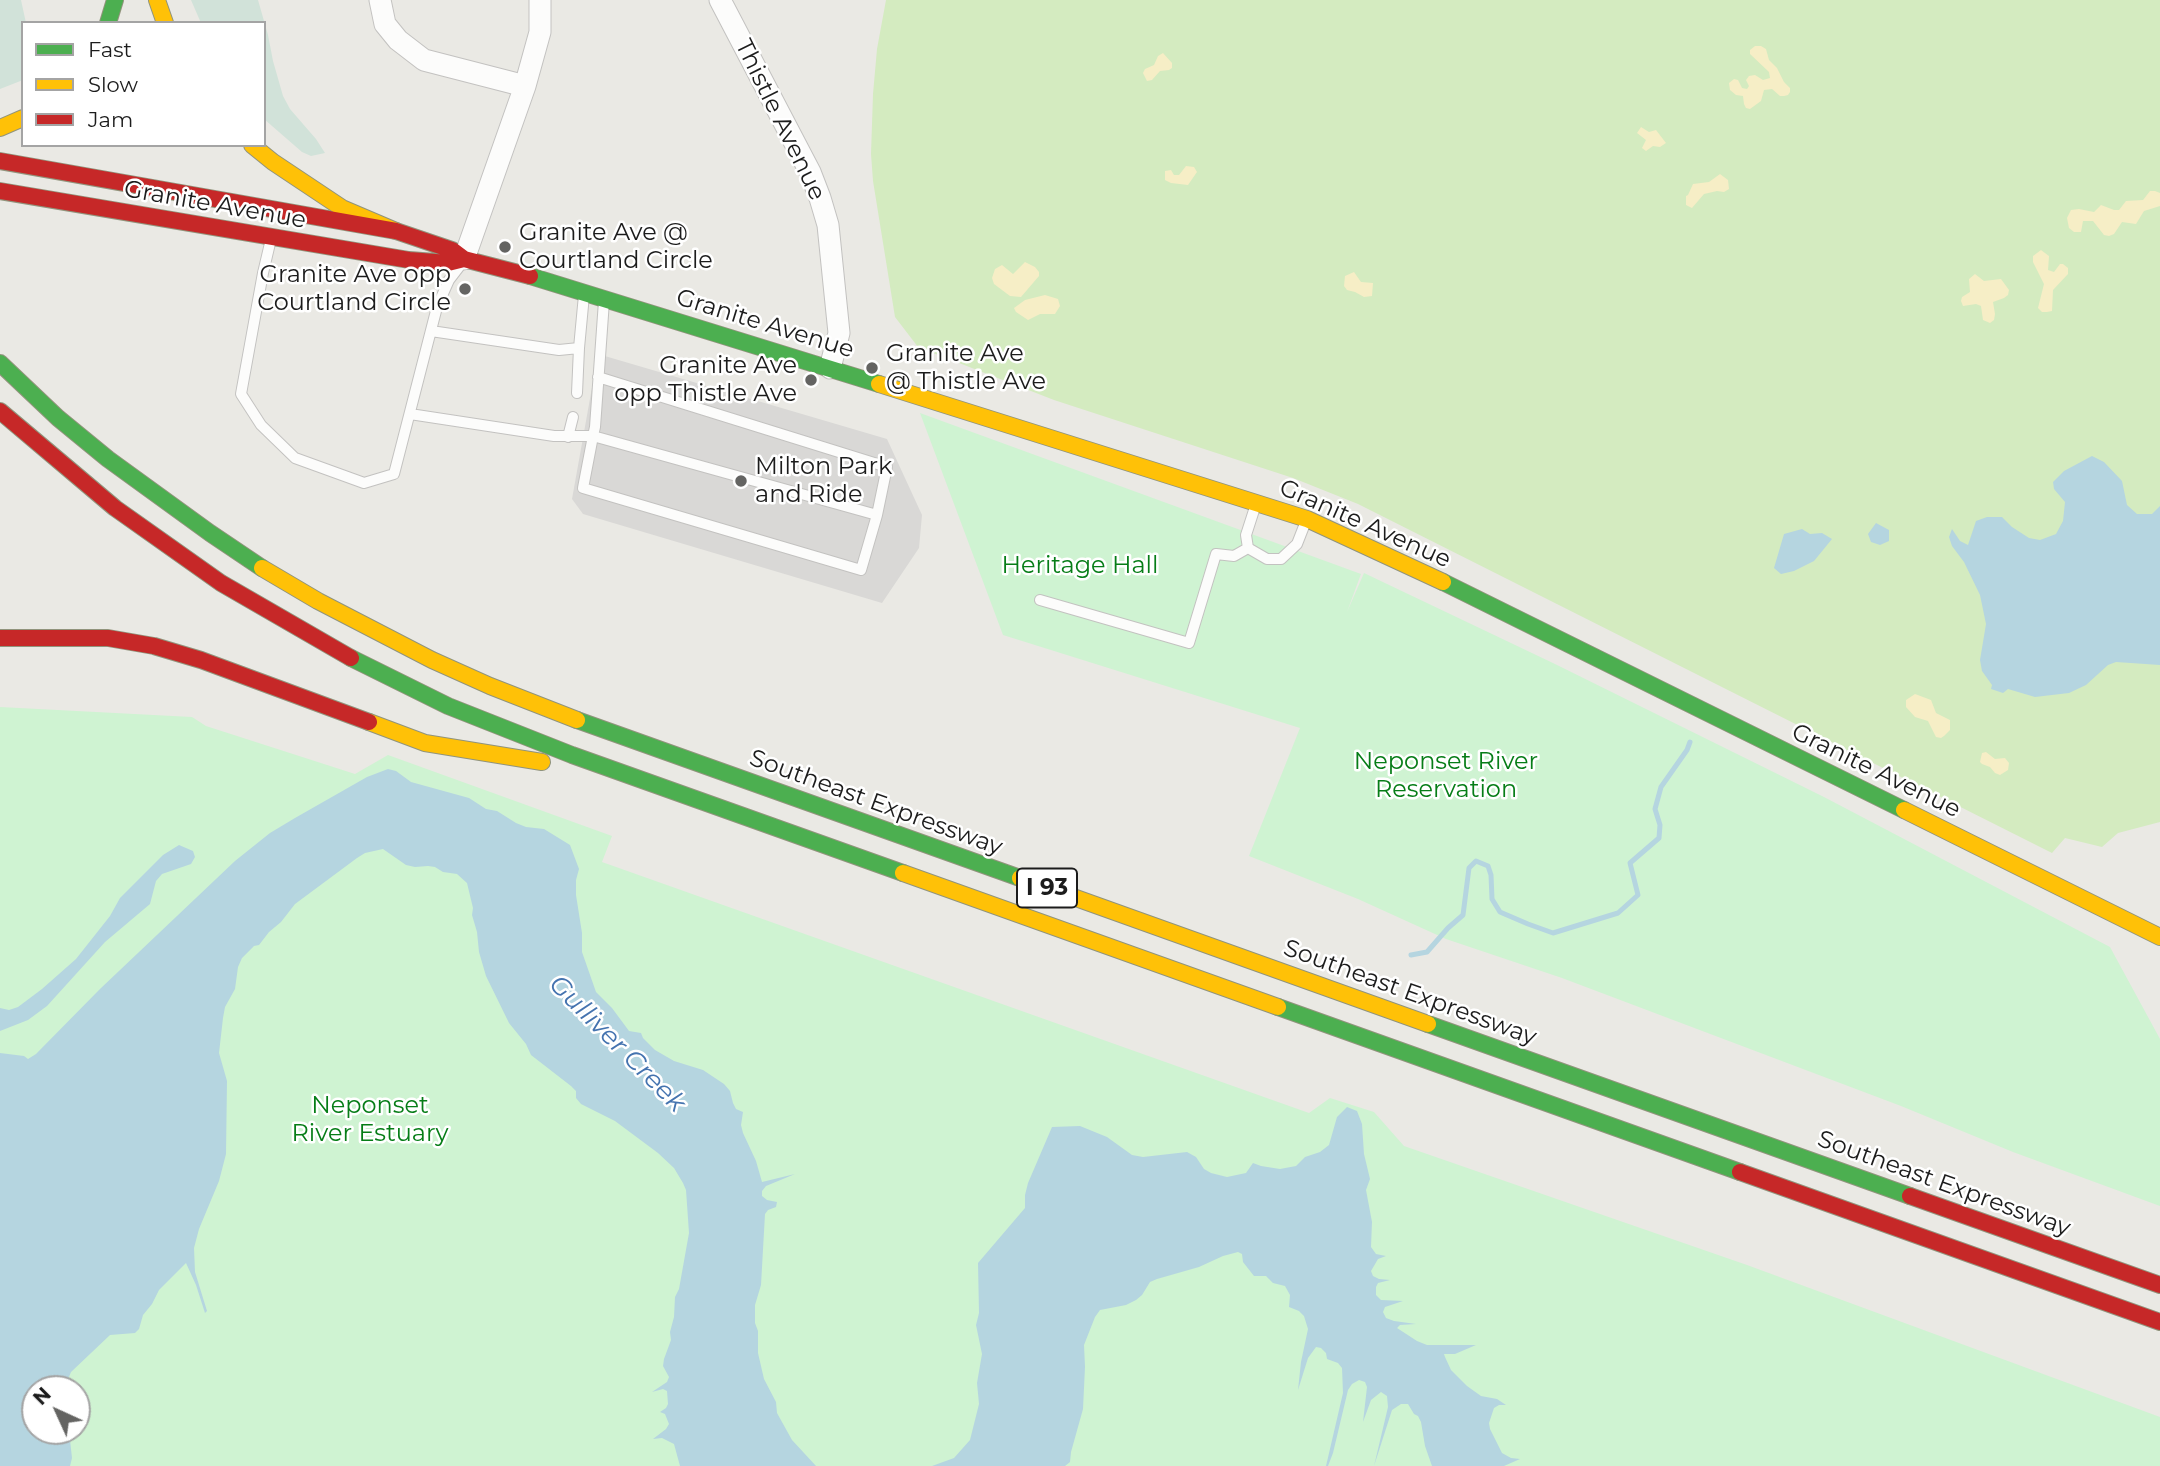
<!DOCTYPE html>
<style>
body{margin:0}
#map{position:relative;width:2160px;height:1466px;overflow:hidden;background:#eae9e4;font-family:Montserrat,sans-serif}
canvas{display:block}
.legend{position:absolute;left:21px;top:21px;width:245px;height:126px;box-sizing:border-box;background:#fff;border:2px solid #a4a4a4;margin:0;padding:9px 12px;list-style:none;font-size:21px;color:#1c1c1c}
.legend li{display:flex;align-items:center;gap:14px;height:35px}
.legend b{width:35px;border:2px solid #a4a4a4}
.north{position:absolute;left:21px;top:1375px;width:70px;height:70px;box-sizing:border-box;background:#fff;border:2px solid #a4a4a4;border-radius:50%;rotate:315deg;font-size:19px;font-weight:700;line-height:28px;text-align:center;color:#1c1c1c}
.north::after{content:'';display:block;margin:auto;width:24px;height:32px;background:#646462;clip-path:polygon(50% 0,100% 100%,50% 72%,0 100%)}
</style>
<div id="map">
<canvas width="2160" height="1466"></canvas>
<ul class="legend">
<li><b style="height:9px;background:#4caf50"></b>Fast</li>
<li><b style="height:9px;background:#ffc107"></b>Slow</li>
<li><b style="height:9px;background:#c62828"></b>Jam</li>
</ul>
<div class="north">N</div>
</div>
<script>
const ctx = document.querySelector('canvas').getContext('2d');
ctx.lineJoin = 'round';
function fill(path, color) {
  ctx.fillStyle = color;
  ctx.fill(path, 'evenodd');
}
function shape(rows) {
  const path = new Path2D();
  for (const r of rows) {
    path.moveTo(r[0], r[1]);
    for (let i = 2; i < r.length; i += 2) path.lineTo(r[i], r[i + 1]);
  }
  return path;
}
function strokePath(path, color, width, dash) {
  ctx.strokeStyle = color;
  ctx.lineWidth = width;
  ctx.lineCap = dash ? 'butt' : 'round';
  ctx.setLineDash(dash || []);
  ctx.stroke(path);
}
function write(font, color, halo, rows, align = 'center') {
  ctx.font = font + ' Montserrat,sans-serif';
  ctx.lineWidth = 5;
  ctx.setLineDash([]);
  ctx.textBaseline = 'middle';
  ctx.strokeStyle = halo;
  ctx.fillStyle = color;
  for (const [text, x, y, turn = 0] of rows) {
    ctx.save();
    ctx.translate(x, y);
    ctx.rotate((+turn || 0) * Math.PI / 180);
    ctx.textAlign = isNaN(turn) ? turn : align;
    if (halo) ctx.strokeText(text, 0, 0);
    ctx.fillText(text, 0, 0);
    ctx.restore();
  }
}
const grass = shape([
 [886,0,2160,0,2160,822,2118,833,2102,847,2065,838,2052,853,1358,504,1293,478,1054,400,918,347,895,317,873,181,871,154,873,94,877,49]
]);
const wetland = shape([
 [0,0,21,0,26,23,23,23,23,80,0,89],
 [191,0,258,0,268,35,273,61,283,96,290,109,316,139,325,153,311,156,302,152,264,119,264,23,201,23]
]);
const sand = shape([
 [1755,46,1761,46,1766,49,1769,60,1777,68,1784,82,1790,88,1790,92,1788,95,1784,96,1780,96,1772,89,1764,90,1761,101,1750,109,1746,108,1744,104,1743,96,1736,95,1730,90,1729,83,1734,79,1738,80,1742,88,1747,89,1749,86,1746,80,1749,76,1755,75,1763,80,1770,78,1769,72,1750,54,1750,50],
 [1163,53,1172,63,1172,68,1169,70,1160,71,1152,80,1147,81,1143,73,1145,69,1154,65,1158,56],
 [1641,127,1649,132,1656,130,1666,143,1660,147,1653,146,1646,151,1642,148,1646,140,1637,133],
 [1186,166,1194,167,1197,172,1188,185,1171,183,1165,180,1165,171,1171,170,1174,175,1179,175],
 [1720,174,1728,180,1729,189,1724,192,1717,191,1704,194,1692,208,1686,205,1686,196,1688,195,1693,184,1709,182],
 [2150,191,2155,191,2160,193,2160,206,2144,211,2136,224,2122,222,2114,234,2109,236,2104,235,2093,221,2083,221,2081,232,2074,232,2069,228,2067,218,2071,210,2079,209,2094,212,2101,205,2114,210,2119,210,2126,201,2143,200],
 [2041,250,2049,256,2048,270,2054,272,2060,264,2063,264,2068,268,2068,274,2053,290,2052,311,2047,312,2042,312,2038,308,2044,284,2033,262,2033,256],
 [1025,262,1035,267,1039,272,1039,276,1021,297,1010,296,994,284,992,278,995,269,1002,265,1013,274],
 [1354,272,1361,282,1373,283,1372,296,1364,297,1355,292,1347,290,1344,286,1345,276],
 [1975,274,1984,281,2001,279,2009,290,2008,295,2004,298,1993,302,1995,314,1994,320,1990,323,1983,320,1981,306,1976,304,1963,306,1961,301,1962,297,1970,292,1969,279],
 [1045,295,1058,299,1060,306,1055,314,1040,314,1028,320,1016,312,1014,308,1025,300],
 [1915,694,1931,700,1936,713,1950,720,1950,730,1944,736,1941,738,1936,737,1928,721,1915,717,1906,707,1906,700],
 [1986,752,1995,759,2005,758,2009,763,2008,770,2000,775,1995,773,1990,767,1982,764,1980,762,1982,753]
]);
const park = shape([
 [920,413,1361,574,1347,612,1364,573,1555,664,1824,797,2110,947,2160,1039,2160,1206,2013,1152,1901,1106,1562,978,1446,939,1358,899,1249,856,1300,728,1003,635],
 [0,707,192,717,206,726,355,774,388,755,612,836,602,862,1309,1113,1330,1098,1374,1112,1404,1146,1747,1265,2160,1417,2160,1466,0,1466],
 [35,1389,77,1389,77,1431,35,1431]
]);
const parking = shape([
 [598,354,887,439,922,515,919,548,882,603,583,514,572,499]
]);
const water = shape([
 [2092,456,2104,462,2122,481,2127,505,2137,514,2152,514,2160,506,2160,665,2116,662,2108,665,2086,685,2069,693,2035,697,2008,689,2003,693,1991,689,1992,685,1982,671,1980,660,1986,624,1980,595,1964,562,1952,546,1949,537,1952,529,1960,541,1968,545,1976,521,1987,517,2002,517,2012,527,2029,538,2040,540,2056,534,2063,521,2065,502,2054,489,2053,482,2064,471],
 [1876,523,1889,530,1889,541,1880,545,1871,542,1868,534],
 [1802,529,1810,534,1822,533,1832,539,1814,561,1794,571,1781,574,1774,568,1784,534],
 [388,769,396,771,411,782,469,798,486,809,497,811,516,823,526,827,544,829,570,845,579,869,576,880,576,895,582,933,582,952,596,992,612,1008,629,1031,641,1033,643,1038,655,1050,674,1061,703,1070,724,1084,730,1091,733,1103,736,1109,743,1112,741,1125,743,1133,756,1161,762,1182,795,1174,766,1186,762,1191,762,1196,767,1200,777,1202,776,1207,768,1210,765,1214,761,1285,755,1305,755,1323,758,1331,758,1353,764,1379,776,1402,777,1413,792,1440,816,1466,680,1466,674,1444,662,1438,653,1439,666,1429,669,1424,665,1414,660,1412,666,1408,668,1404,667,1391,663,1389,652,1392,667,1382,669,1377,663,1366,664,1359,671,1340,670,1332,674,1317,675,1297,679,1289,689,1233,686,1190,683,1183,674,1168,658,1153,615,1121,581,1104,576,1098,576,1091,571,1086,531,1055,526,1044,509,1023,486,976,479,952,477,932,472,915,473,908,467,883,457,874,443,872,435,867,428,866,415,867,406,865,383,849,365,853,357,858,295,904,281,922,269,932,259,945,254,946,242,958,238,967,235,989,225,1007,223,1018,219,1053,227,1081,226,1154,219,1181,199,1229,194,1248,195,1272,207,1311,205,1313,196,1285,186,1263,159,1290,152,1304,143,1315,139,1329,135,1333,110,1335,71,1372,64,1389,35,1389,35,1431,69,1431,72,1458,70,1466,0,1466,0,1053,24,1056,28,1059,36,1054,100,989,235,861,270,833,295,818,367,777],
 [179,845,193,851,195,857,191,864,162,874,156,881,150,904,105,942,47,1006,28,1020,0,1031,0,1008,9,1010,18,1007,42,989,76,959,110,916,120,898,163,855],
 [1347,1107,1357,1111,1362,1124,1364,1154,1370,1179,1366,1190,1372,1222,1371,1247,1376,1254,1386,1256,1378,1259,1371,1271,1373,1276,1379,1279,1390,1280,1378,1283,1376,1287,1376,1295,1381,1300,1403,1301,1385,1307,1383,1312,1386,1318,1394,1321,1416,1324,1400,1325,1397,1328,1417,1341,1427,1345,1476,1345,1455,1354,1444,1354,1445,1357,1451,1370,1467,1386,1481,1396,1497,1399,1506,1405,1499,1405,1494,1408,1489,1423,1490,1429,1502,1453,1511,1458,1520,1459,1504,1466,1432,1466,1425,1446,1421,1422,1418,1416,1414,1414,1408,1404,1401,1404,1392,1410,1374,1466,1388,1407,1387,1396,1381,1392,1371,1400,1363,1422,1367,1387,1365,1382,1359,1380,1352,1384,1348,1390,1333,1453,1328,1466,1326,1466,1343,1393,1342,1368,1338,1363,1327,1359,1326,1353,1321,1348,1316,1347,1308,1358,1298,1390,1301,1362,1308,1329,1304,1316,1299,1311,1289,1307,1290,1295,1285,1286,1273,1283,1266,1276,1254,1276,1243,1262,1242,1254,1238,1252,1223,1256,1199,1267,1157,1279,1150,1282,1142,1295,1136,1300,1126,1305,1100,1310,1095,1317,1084,1345,1085,1367,1083,1409,1071,1452,1070,1462,1065,1466,932,1466,954,1458,970,1440,979,1404,977,1383,982,1354,976,1325,979,1313,978,1263,1025,1208,1025,1195,1028,1183,1052,1127,1080,1126,1107,1137,1132,1155,1143,1157,1187,1152,1196,1157,1204,1169,1211,1173,1227,1177,1246,1173,1253,1163,1261,1166,1280,1169,1296,1166,1305,1157,1320,1152,1329,1145,1337,1117]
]);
const stream = shape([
 [1411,955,1427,952,1448,928,1463,915,1469,868,1476,861,1488,866,1491,875,1492,899,1500,912,1528,924,1553,933,1618,913,1638,895,1630,863,1659,838,1660,825,1655,809,1661,787,1687,750,1690,742]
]);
const lane = shape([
 [271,239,263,273,241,394,261,425,295,458,364,483,394,474,437,307,449,280,459,267],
 [431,331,559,350,579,348],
 [598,377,887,467,877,515],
 [577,393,579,348,584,295],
 [410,414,554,436,593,436,877,515,861,570,583,488,593,436,595,427,604,301],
 [568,437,573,417],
 [1256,504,1246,535,1248,548,1267,559,1281,559,1297,544,1306,521],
 [1040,600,1189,643,1216,554,1234,556,1248,548]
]);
const street = shape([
 [380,0,385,24,398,40,424,60,525,86],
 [720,0,810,172,820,198,828,225,839,333,830,368],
 [464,259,525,86,540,32,540,0]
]);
const fast = shape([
 [108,23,115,0],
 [530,276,879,384],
 [0,363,58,418,108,459,210,533,262,568],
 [1443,582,1904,810],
 [351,658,448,706,572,755,903,873],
 [577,720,1020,878],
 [1278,1007,1740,1172],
 [1428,1024,1910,1196]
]);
const slow = shape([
 [157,0,165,23],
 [0,128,23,118],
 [252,145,273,162,342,208,396,231],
 [879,384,1307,519,1443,582],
 [262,568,318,601,432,660,490,686,577,720],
 [369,722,425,743,542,762],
 [1904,810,2160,937],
 [903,873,1278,1007],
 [1020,878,1428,1024]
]);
const jam = shape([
 [0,161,396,231,452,250,464,259,530,276],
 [0,191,409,260,448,263,464,259],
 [0,411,115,508,221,583,351,658],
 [0,638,108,638,154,646,201,660,369,722],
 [1740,1172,2160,1322],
 [1910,1196,2160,1285]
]);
const markers = [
 [505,247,7,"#646462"],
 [465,289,7,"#646462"],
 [872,368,7,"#646462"],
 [811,380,7,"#646462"],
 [741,481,7,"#646462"]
];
const shields = [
 [1047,888,60]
];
const shieldNames = [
 ["I 93",1047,888]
];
const streetNames = [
 ["Thistle Avenue",780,120,64],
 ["Granite Avenue",215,205,10],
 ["Granite Avenue",765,324,17],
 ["Granite Avenue",1365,524,24],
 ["Granite Avenue",1876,771,26],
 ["Southeast Expressway",876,803,20],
 ["Southeast Expressway",1410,993,20],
 ["Southeast Expressway",1944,1184,20]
];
const poiNames = [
 ["Granite Ave @",519,233],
 ["Courtland Circle",519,261],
 ["Granite Ave opp",451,275,"right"],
 ["Courtland Circle",451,303,"right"],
 ["Granite Ave",886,354],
 ["@ Thistle Ave",886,382],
 ["Granite Ave",797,366,"right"],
 ["opp Thistle Ave",797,394,"right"],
 ["Milton Park",755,467],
 ["and Ride",755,495]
];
const parkNames = [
 ["Heritage Hall",1080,566],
 ["Neponset River",1446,762],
 ["Reservation",1446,790],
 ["Neponset",370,1106],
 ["River Estuary",370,1134]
];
const waterNames = [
 ["Gulliver Creek",617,1044,45]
];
fill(grass, '#d4ebc0');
fill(wetland, '#d1e2d9');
fill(sand, '#f6eec6');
fill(park, '#cff3d2');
fill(parking, '#d9d8d6');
fill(water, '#b5d5e0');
strokePath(stream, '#b5d5e0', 5);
strokePath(lane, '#c3c2c0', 12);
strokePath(street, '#c3c2c0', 23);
strokePath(fast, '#91947c', 18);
strokePath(slow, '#91947c', 18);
strokePath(jam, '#91947c', 18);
strokePath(lane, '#fcfcfb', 10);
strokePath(street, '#fcfcfb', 21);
strokePath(fast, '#4caf50', 16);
strokePath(slow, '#ffc107', 16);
strokePath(jam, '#c62828', 16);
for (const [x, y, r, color] of markers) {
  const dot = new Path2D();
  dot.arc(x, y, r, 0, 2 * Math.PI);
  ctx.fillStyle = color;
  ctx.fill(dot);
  strokePath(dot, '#fff', 2.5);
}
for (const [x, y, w] of shields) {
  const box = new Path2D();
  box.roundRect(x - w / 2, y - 19.5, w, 39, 5);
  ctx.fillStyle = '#fff';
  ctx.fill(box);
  strokePath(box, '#1c1c1c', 2);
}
write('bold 23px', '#1c1c1c', null, shieldNames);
write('24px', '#1c1c1c', '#fff', streetNames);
write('24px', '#1c1c1c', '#fff', poiNames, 'left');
write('24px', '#067d17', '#fff', parkNames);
write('italic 26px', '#4473af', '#fff', waterNames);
</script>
